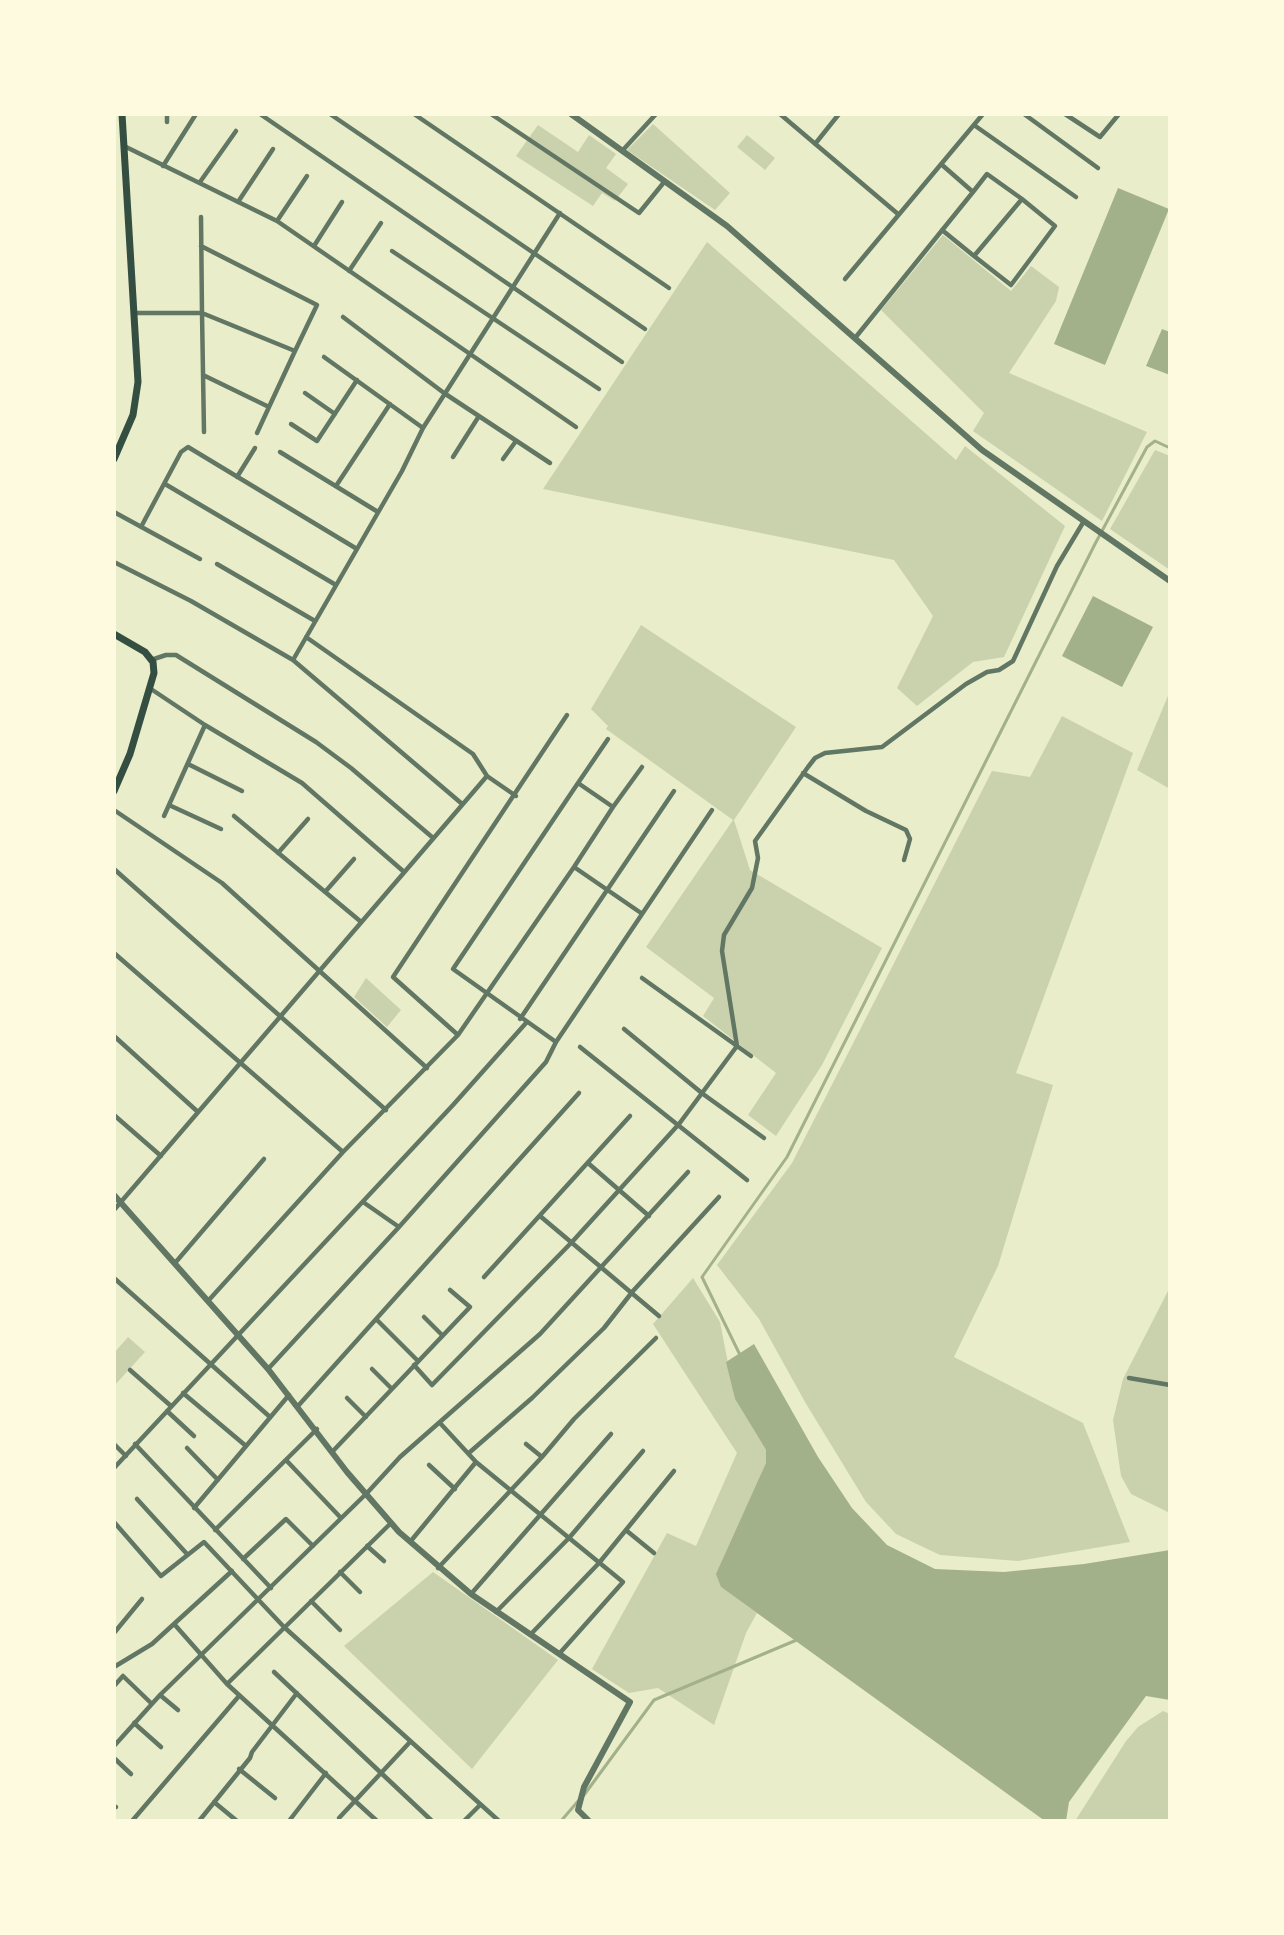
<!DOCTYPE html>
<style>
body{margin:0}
#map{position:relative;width:1284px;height:1935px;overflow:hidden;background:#e9edc9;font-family:"PT Sans",sans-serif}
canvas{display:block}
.frame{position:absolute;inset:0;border:116px solid #fefae0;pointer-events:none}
</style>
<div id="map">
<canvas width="1284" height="1935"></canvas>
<div class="frame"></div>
</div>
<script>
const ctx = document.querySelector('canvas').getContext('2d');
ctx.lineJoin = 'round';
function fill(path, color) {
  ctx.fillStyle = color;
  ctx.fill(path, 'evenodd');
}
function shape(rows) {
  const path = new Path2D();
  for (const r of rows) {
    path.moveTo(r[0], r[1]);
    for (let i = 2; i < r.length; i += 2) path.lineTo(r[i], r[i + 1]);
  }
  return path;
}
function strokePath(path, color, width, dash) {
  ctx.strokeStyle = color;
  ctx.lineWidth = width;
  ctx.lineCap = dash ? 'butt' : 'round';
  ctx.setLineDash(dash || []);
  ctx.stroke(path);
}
const green = shape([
 [653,124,730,193,715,210,627,150],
 [538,125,578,152,589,135,616,154,606,168,628,184,615,201,602,193,593,206,516,156],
 [747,135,775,158,765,170,737,147],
 [943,235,1011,291,1031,266,1059,287,1056,301,1009,373,1147,432,1102,521,973,431,984,413,881,310],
 [707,242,956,460,965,446,1065,526,1004,657,973,662,917,706,897,688,933,616,894,560,543,489],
 [1155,450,1170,456,1170,570,1110,529],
 [641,625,796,727,734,820,750,870,882,948,822,1065,776,1136,748,1115,776,1073,703,1016,714,998,646,947,733,820,606,729,608,726,591,709],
 [1170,691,1170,789,1137,770],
 [1062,716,1133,753,1016,1073,1053,1085,998,1266,954,1357,1083,1423,1130,1542,1018,1561,940,1555,896,1534,866,1502,805,1402,759,1319,717,1265,792,1163,992,771,1030,777],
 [366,978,401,1010,387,1027,354,997],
 [693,1278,720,1322,735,1399,766,1450,766,1463,721,1587,757,1613,746,1633,714,1725,658,1688,629,1693,592,1669,667,1533,696,1546,737,1453,653,1324],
 [1170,1287,1170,1513,1131,1494,1121,1476,1113,1420,1123,1379],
 [128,1337,145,1352,114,1386,114,1353],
 [433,1572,558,1660,472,1769,344,1646],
 [1163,1711,1170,1714,1170,1821,1075,1821,1126,1741,1138,1727]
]);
const water = shape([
 [1118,188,1169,209,1105,365,1054,344],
 [1162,329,1170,332,1170,375,1146,366],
 [1093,596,1153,627,1122,687,1062,656],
 [754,1344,818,1457,852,1508,887,1545,935,1569,1004,1572,1084,1564,1170,1550,1170,1700,1146,1696,1069,1802,1066,1821,1045,1821,721,1587,716,1574,766,1463,766,1450,735,1399,726,1362]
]);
const stream = shape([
 [741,1357,702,1277,787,1157,1095,544,1147,447,1155,441,1170,448],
 [584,1795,654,1700,799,1639],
 [561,1821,579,1800]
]);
const minor = shape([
 [260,114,622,362],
 [330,114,645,329],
 [414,114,669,288],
 [491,114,639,213,665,181],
 [780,114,898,214],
 [1024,114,1098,168],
 [1065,114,1100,137,1119,114],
 [167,122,167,114],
 [974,125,1076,197],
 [815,144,839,114],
 [124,146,277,221,576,427],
 [622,151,656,114],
 [163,166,196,114],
 [200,182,236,131],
 [973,192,987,174,1022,199,1055,226,1011,285,974,256,1022,199],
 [238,202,273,149],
 [277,221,307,176],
 [942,230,974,256],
 [201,246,317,305,295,351],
 [314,246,342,202],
 [392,251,599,389],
 [349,271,381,223],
 [845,279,983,114],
 [134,313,202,313,201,217],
 [343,317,444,393,550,463],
 [855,338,973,192,941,164],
 [324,357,423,428],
 [203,375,269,407,295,351,202,313,204,432],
 [305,393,335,414],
 [291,424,317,441,357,380],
 [257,433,269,407],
 [280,452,378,512],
 [453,457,479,416],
 [503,459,516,441],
 [237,477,255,448],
 [165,484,336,585],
 [336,486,390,404],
 [114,512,200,559],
 [141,527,181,452,188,447,357,549],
 [114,562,191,601,293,660,461,803],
 [217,564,315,621],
 [306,637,473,754,487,776],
 [151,660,166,655,176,655,316,742,351,768,432,837],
 [293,660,402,471,423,428,560,213],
 [151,689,205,725,302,783,403,871],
 [608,739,578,783,613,807,642,767],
 [188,764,242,791],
 [803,773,866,811,906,830,910,839,904,860],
 [578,783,453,969,556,1042,712,810],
 [169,805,221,829],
 [114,810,222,883,427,1068],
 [164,816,205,725],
 [234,816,360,921],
 [278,853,308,819],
 [574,867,641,913],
 [114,869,386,1110],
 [325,892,354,859],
 [114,953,343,1152],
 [642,978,751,1056],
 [520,1019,674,791],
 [624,1029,703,1094,764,1138],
 [458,1035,393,977,567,715],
 [114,1036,198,1112],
 [580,1047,747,1180],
 [114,1115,161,1156],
 [588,1163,649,1216],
 [363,1202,399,1227],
 [114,1210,487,776,516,796],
 [540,1216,659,1316],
 [175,1263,264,1159],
 [484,1277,630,1116],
 [114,1278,270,1417],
 [208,1301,343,1152,458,1035,574,867,613,807],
 [424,1317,442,1335],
 [377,1320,418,1361],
 [414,1365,432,1385,572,1242,679,1124,737,1046,722,951,724,935,752,888,758,858,755,841,808,767,815,758,825,753,882,747,966,684,987,672,999,670,1013,661,1057,566,1084,521],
 [268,1369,399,1227,546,1062,556,1042],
 [372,1369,392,1389],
 [130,1370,171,1406],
 [1129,1378,1170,1385],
 [183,1393,246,1446],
 [347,1398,366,1417],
 [298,1406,579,1093],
 [167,1411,194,1436],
 [440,1423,476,1462,623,1582,559,1654],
 [114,1444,126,1456],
 [135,1444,271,1588],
 [526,1444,542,1457],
 [187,1448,218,1480],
 [333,1451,470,1307,450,1290],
 [470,1452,532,1398,604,1328,633,1291,719,1197],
 [286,1460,341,1518],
 [429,1465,455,1489],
 [114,1468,453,1105,526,1023],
 [137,1499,187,1554],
 [194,1508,289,1395],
 [114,1522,161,1576,204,1542,284,1627,499,1821],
 [215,1530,317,1429],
 [627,1531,654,1553],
 [410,1542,476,1462],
 [367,1546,384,1561],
 [243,1559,286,1519,313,1546],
 [438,1568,542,1457,574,1419,656,1338],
 [340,1572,360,1592],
 [471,1594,611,1434],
 [311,1601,340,1630],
 [496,1612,569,1538,643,1451],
 [175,1625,227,1684,377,1821],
 [114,1633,142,1599],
 [531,1634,599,1563,674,1471],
 [114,1667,152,1644,232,1571],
 [274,1672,432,1821],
 [227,1684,391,1523],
 [114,1686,123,1676,152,1704],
 [160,1695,178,1710],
 [134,1723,161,1747],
 [114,1746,160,1695,367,1493,400,1457,540,1334,688,1172],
 [114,1758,131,1774],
 [239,1769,275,1798],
 [214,1802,237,1821],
 [114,1806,116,1807],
 [339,1818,410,1742],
 [132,1821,239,1696],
 [199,1821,250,1758,252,1752,297,1693],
 [289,1821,326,1773],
 [464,1821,479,1806]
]);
const tertiary = shape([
 [571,114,727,226,982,450,1170,581],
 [114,1195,268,1369,347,1472,399,1532,471,1594,630,1702,584,1787,578,1810,589,1821]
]);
const secondary = shape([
 [114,459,133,415,138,382,122,114],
 [114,634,145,652,153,662,154,673,130,754,114,791]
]);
fill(green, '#cad2ad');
fill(water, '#a3b18a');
strokePath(stream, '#a3b18a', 3);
strokePath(minor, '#617663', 4.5);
strokePath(tertiary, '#617663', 6);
strokePath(secondary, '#344e41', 7);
</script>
